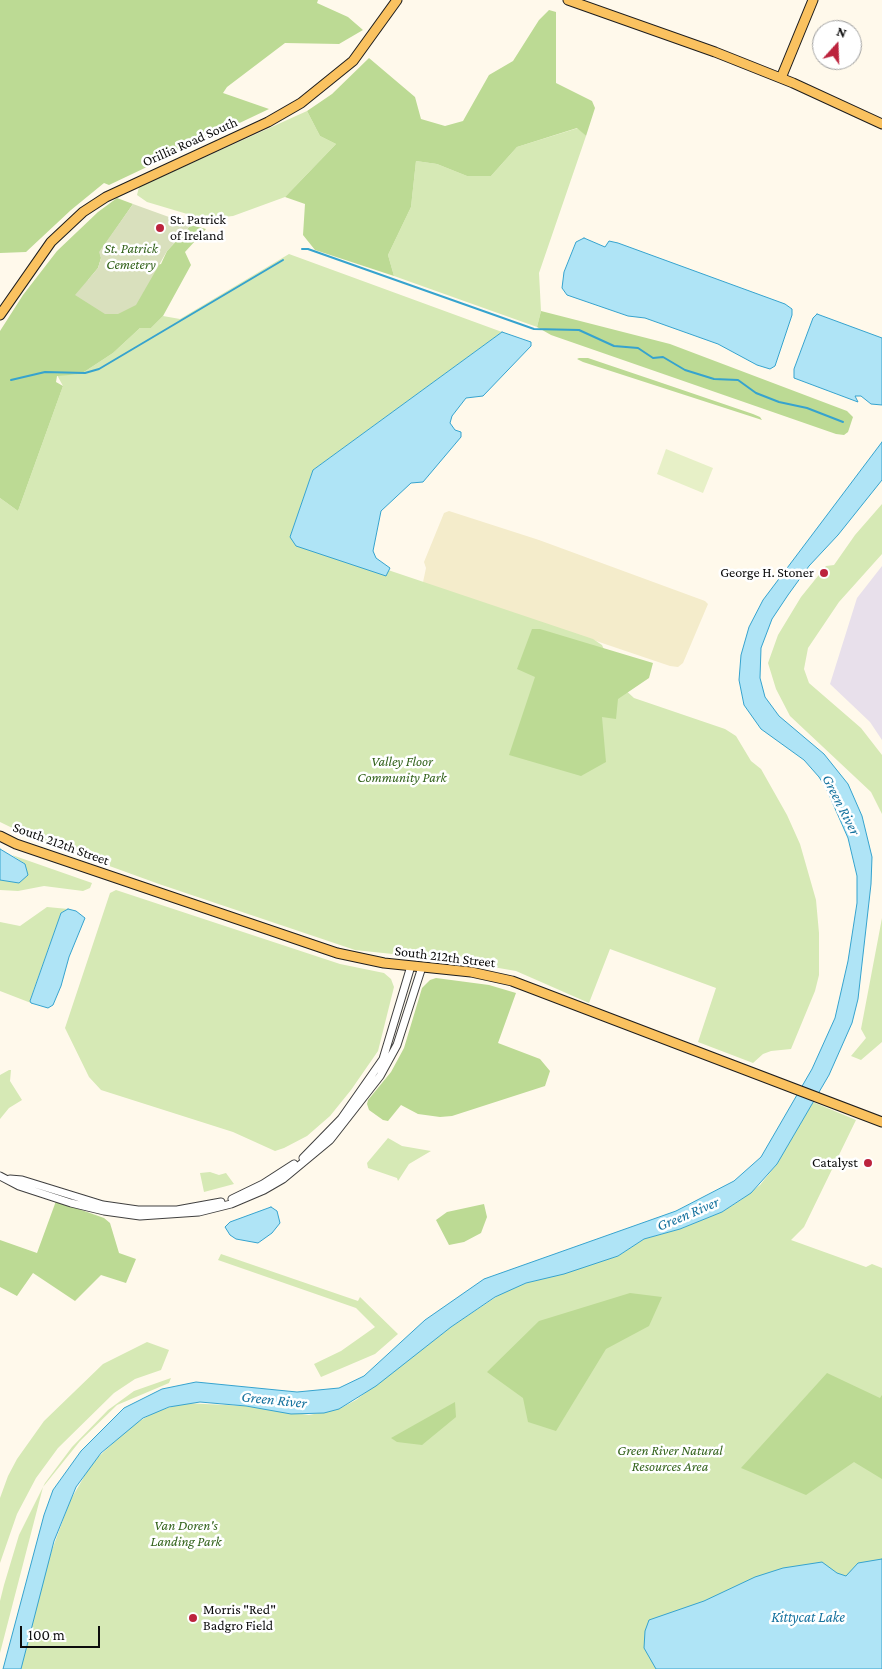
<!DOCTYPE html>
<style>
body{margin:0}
#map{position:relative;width:882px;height:1669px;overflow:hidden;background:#fff9eb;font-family:"Crimson Pro",serif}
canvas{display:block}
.north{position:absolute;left:812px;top:20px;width:50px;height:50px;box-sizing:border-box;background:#fff;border:1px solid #9e9e9e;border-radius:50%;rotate:20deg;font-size:14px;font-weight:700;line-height:20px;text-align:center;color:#0c0c0c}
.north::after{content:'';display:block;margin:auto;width:18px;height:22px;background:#bc233d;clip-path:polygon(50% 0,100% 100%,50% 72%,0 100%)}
.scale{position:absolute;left:20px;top:1626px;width:80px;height:22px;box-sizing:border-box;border:2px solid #0c0c0c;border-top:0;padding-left:6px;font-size:15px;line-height:18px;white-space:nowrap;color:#0c0c0c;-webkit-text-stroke:4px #fff;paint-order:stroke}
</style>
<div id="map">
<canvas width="882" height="1669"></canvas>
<div class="north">N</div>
<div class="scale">100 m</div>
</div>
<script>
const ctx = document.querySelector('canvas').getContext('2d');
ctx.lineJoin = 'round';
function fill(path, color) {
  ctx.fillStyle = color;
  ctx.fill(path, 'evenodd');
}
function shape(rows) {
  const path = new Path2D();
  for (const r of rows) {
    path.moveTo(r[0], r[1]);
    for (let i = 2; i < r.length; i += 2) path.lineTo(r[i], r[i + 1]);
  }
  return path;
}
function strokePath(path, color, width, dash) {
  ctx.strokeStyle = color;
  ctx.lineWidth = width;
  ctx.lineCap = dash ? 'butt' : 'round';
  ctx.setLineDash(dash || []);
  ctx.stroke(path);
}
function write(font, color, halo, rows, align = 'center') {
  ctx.font = font + ' "Crimson Pro",serif';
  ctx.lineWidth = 5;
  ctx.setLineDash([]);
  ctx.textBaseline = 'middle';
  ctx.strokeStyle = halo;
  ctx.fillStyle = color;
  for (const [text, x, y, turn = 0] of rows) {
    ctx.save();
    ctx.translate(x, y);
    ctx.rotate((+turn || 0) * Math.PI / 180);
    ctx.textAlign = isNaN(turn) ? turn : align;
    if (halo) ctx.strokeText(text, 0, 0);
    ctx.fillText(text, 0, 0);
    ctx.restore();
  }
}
const industrial = shape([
 [882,566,882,740,870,722,830,684,857,598]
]);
const farmland = shape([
 [449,511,539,540,705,601,708,604,683,663,678,667,670,666,537,621,529,621,422,587,426,568,424,562,444,513]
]);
const green = shape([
 [307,111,320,136,336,144,285,197,233,216,204,219,147,202,137,195,139,187],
 [578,128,586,136,539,273,541,311,537,327,394,276,388,255,411,207,416,161,437,164,467,176,491,176,517,147],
 [289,254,502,332,313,470,290,537,593,639,602,645,621,686,634,698,725,729,736,736,751,761,761,769,787,815,800,844,816,900,819,933,819,975,815,991,791,1049,771,1051,763,1054,753,1063,698,1042,716,988,610,949,589,1003,516,971,458,961,355,950,159,884,35,839,0,822,0,498,18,511,63,386,57,375,81,374,113,353,140,328,151,328,163,316,180,319],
 [882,504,882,554,839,602,808,648,804,669,809,683,861,728,882,755,882,814,871,792,790,716,776,689,768,663,778,635,801,597,826,566,834,565,855,535],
 [12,855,92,883,90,888,83,891,44,886,18,891,0,890,0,880,4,880,25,864],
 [116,890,340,964,384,973,391,979,394,987,378,1051,351,1090,330,1116,307,1136,284,1148,275,1151,233,1132,101,1090,89,1077,65,1028,110,893],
 [47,907,68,909,61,913,30,1000,31,1003,0,991,0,922,20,926],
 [882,918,882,1042,861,1060,851,1056,866,1038,861,1029],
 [9,1070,11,1070,10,1081,22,1100,9,1108,0,1119,0,1075],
 [813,1102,856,1120,804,1227,791,1240,866,1267,872,1264,882,1268,882,1669,21,1669,45,1569,70,1501,92,1463,131,1426,155,1412,184,1403,246,1406,309,1415,339,1409,356,1400,451,1327,505,1291,526,1283,618,1256,644,1239,680,1229,722,1212,741,1200,760,1185,777,1164],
 [388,1138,402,1146,431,1151,409,1164,398,1181,397,1178,368,1168,367,1163],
 [210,1172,219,1175,226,1173,234,1184,204,1192,200,1173],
 [221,1254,358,1301,360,1297,398,1334,375,1354,321,1377,314,1364,341,1351,375,1327,356,1308,218,1260],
 [147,1342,169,1350,161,1370,135,1379,114,1393,58,1448,36,1478,17,1514,0,1563,0,1498,8,1476,17,1459,44,1421,103,1364],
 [171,1378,169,1383,117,1405,80,1441,43,1487,0,1653,0,1601,4,1585,19,1535,45,1483,72,1447,108,1410,134,1391]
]);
const forest = shape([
 [0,0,318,0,317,3,348,17,363,30,339,44,285,43,227,87,223,93,269,109,109,185,104,183,71,210,26,252,0,253],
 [549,10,556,12,556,83,592,101,595,108,586,136,577,128,517,147,491,176,467,176,437,164,416,161,411,207,388,255,394,276,315,250,303,235,305,204,285,197,336,144,320,136,307,111,332,94,369,58,415,97,421,119,445,126,463,121,489,75,513,61,539,20],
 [117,198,133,204,100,252,101,258,98,268,88,280,161,264,167,251,191,225,206,229,185,252,191,265,163,316,151,328,140,328,113,353,81,374,57,376,56,382,63,386,18,511,0,498,0,331,23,295,57,251,98,212],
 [541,311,670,344,847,411,853,417,848,432,844,435,836,434,551,335,537,327],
 [579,358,588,358,662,383,753,414,760,417,762,420,583,362,577,359],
 [532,629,540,629,653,663,649,678,618,699,616,719,602,717,606,762,581,776,509,755,535,677,517,669],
 [436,978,489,985,516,993,498,1043,540,1059,550,1071,545,1086,452,1116,440,1117,418,1114,401,1105,388,1121,383,1120,369,1110,367,1104,368,1100,391,1072,404,1048,422,988,430,980],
 [56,1201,104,1218,110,1223,119,1253,136,1259,126,1283,101,1275,75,1301,33,1273,17,1296,0,1287,0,1240,37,1253],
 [484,1204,487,1217,481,1233,464,1242,449,1245,436,1220,447,1212],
 [630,1293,662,1297,649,1326,606,1349,556,1431,528,1422,523,1398,487,1372,539,1321],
 [827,1373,880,1398,882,1395,882,1479,854,1462,806,1495,741,1468],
 [455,1402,456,1417,422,1445,397,1442,391,1438]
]);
const cemetery = shape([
 [133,204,191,225,167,251,136,305,118,314,105,314,75,295,98,268,101,258,99,252]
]);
const pitch = shape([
 [666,449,713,468,703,493,657,474]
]);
const water = shape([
 [584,238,605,247,609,241,618,243,785,304,792,309,792,315,775,366,770,369,757,365,718,344,645,318,628,316,567,295,562,288,564,272,576,242,584,238],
 [817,314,882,338,882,405,871,404,861,396,855,396,858,402,794,378,794,369,813,318,817,314],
 [502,332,531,342,531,346,483,396,466,398,452,416,450,423,455,430,461,432,461,437,423,482,411,483,381,511,373,551,376,558,390,568,386,576,296,546,290,537,313,470,502,332],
 [882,442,882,480,838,535,809,566,788,595,772,619,761,648,760,678,765,697,779,716,824,754,848,784,862,816,872,857,871,884,858,999,852,1023,829,1075,777,1164,751,1193,722,1212,680,1229,644,1239,618,1256,564,1274,526,1283,495,1297,451,1327,376,1386,339,1409,324,1413,291,1414,246,1406,200,1402,169,1407,143,1418,101,1453,76,1487,54,1541,21,1669,3,1669,44,1515,53,1490,81,1451,124,1408,162,1389,196,1382,297,1392,339,1388,364,1376,425,1320,484,1279,676,1211,734,1181,761,1157,812,1069,835,1018,848,961,857,903,857,876,848,838,826,788,819,777,804,760,761,729,744,705,739,680,741,655,749,627,763,600,882,442],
 [0,849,25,864,28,875,19,883,0,880,0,849],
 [68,909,76,911,85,918,69,957,61,986,53,1005,48,1008,31,1003,30,1001,61,913,68,909],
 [271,1207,277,1211,280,1223,272,1233,258,1243,236,1239,230,1235,225,1227,230,1222,271,1207],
 [882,1559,882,1669,656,1669,644,1648,645,1631,649,1620,704,1601,755,1577,783,1568,822,1562,837,1573,846,1576,858,1563,882,1559]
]);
const stream = shape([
 [302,249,308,249,534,329,579,330,614,346,638,348,653,358,663,357,685,370,714,379,738,380,756,393,779,402,807,408,843,422],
 [11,380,45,372,85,373,99,369,283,260]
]);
const minor = shape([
 [303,1158,341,1119,383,1059,411,966],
 [0,1176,19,1186,71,1203,104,1211,140,1216,199,1212,231,1204,264,1190,283,1179,330,1140,380,1076,397,1045,422,967],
 [10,1179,22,1180,103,1205,138,1210,177,1210,221,1202],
 [232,1199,263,1184,294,1164]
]);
const major = shape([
 [568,0,715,52,793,83,882,124],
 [781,78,813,0],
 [0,315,51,242,83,212,106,197,268,122,301,103,353,61,397,0],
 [0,836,16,844,337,953,384,963,471,972,512,981,882,1122]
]);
const markers = [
 [160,228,5,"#bc233d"],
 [824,573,5,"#bc233d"],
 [868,1163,5,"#bc233d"],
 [193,1618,5,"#bc233d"]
];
const streetNames = [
 ["Orillia Road South",190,142,-24],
 ["South 212th Street",61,844,20],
 ["South 212th Street",445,957,7]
];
const poiNames = [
 ["St. Patrick",170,220],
 ["of Ireland",170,236],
 ["George H. Stoner",814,573,"right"],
 ["Catalyst",858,1163,"right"],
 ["Morris \"Red\"",203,1610],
 ["Badgro Field",203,1626]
];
const parkNames = [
 ["St. Patrick",131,249],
 ["Cemetery",131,265],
 ["Valley Floor",402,762],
 ["Community Park",402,778],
 ["Green River Natural",670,1451],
 ["Resources Area",670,1467],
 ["Van Doren's",186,1526],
 ["Landing Park",186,1542]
];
const waterNames = [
 ["Green River",841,805,63],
 ["Green River",688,1214,-23],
 ["Green River",274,1400,6],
 ["Kittycat Lake",808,1617]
];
fill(industrial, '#e8e0eb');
fill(farmland, '#f4eccb');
fill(green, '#d6e9b5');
fill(forest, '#bcda94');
fill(cemetery, '#d9e0bd');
fill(pitch, '#e7f0c7');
fill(water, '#afe4f6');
strokePath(water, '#36a3ce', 1);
strokePath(stream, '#36a3ce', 2);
strokePath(minor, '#3f3f3f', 9);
strokePath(major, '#1d1d1d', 11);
strokePath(minor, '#fff', 7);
strokePath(major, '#fac260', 9);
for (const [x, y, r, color] of markers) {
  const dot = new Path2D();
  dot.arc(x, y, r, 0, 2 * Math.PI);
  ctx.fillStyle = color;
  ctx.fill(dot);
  strokePath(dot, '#fff', 2);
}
write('14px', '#0c0c0c', '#fff', streetNames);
write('14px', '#0c0c0c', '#fff', poiNames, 'left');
write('italic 14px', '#33631c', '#fff', parkNames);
write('italic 15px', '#15729e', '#fff', waterNames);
</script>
